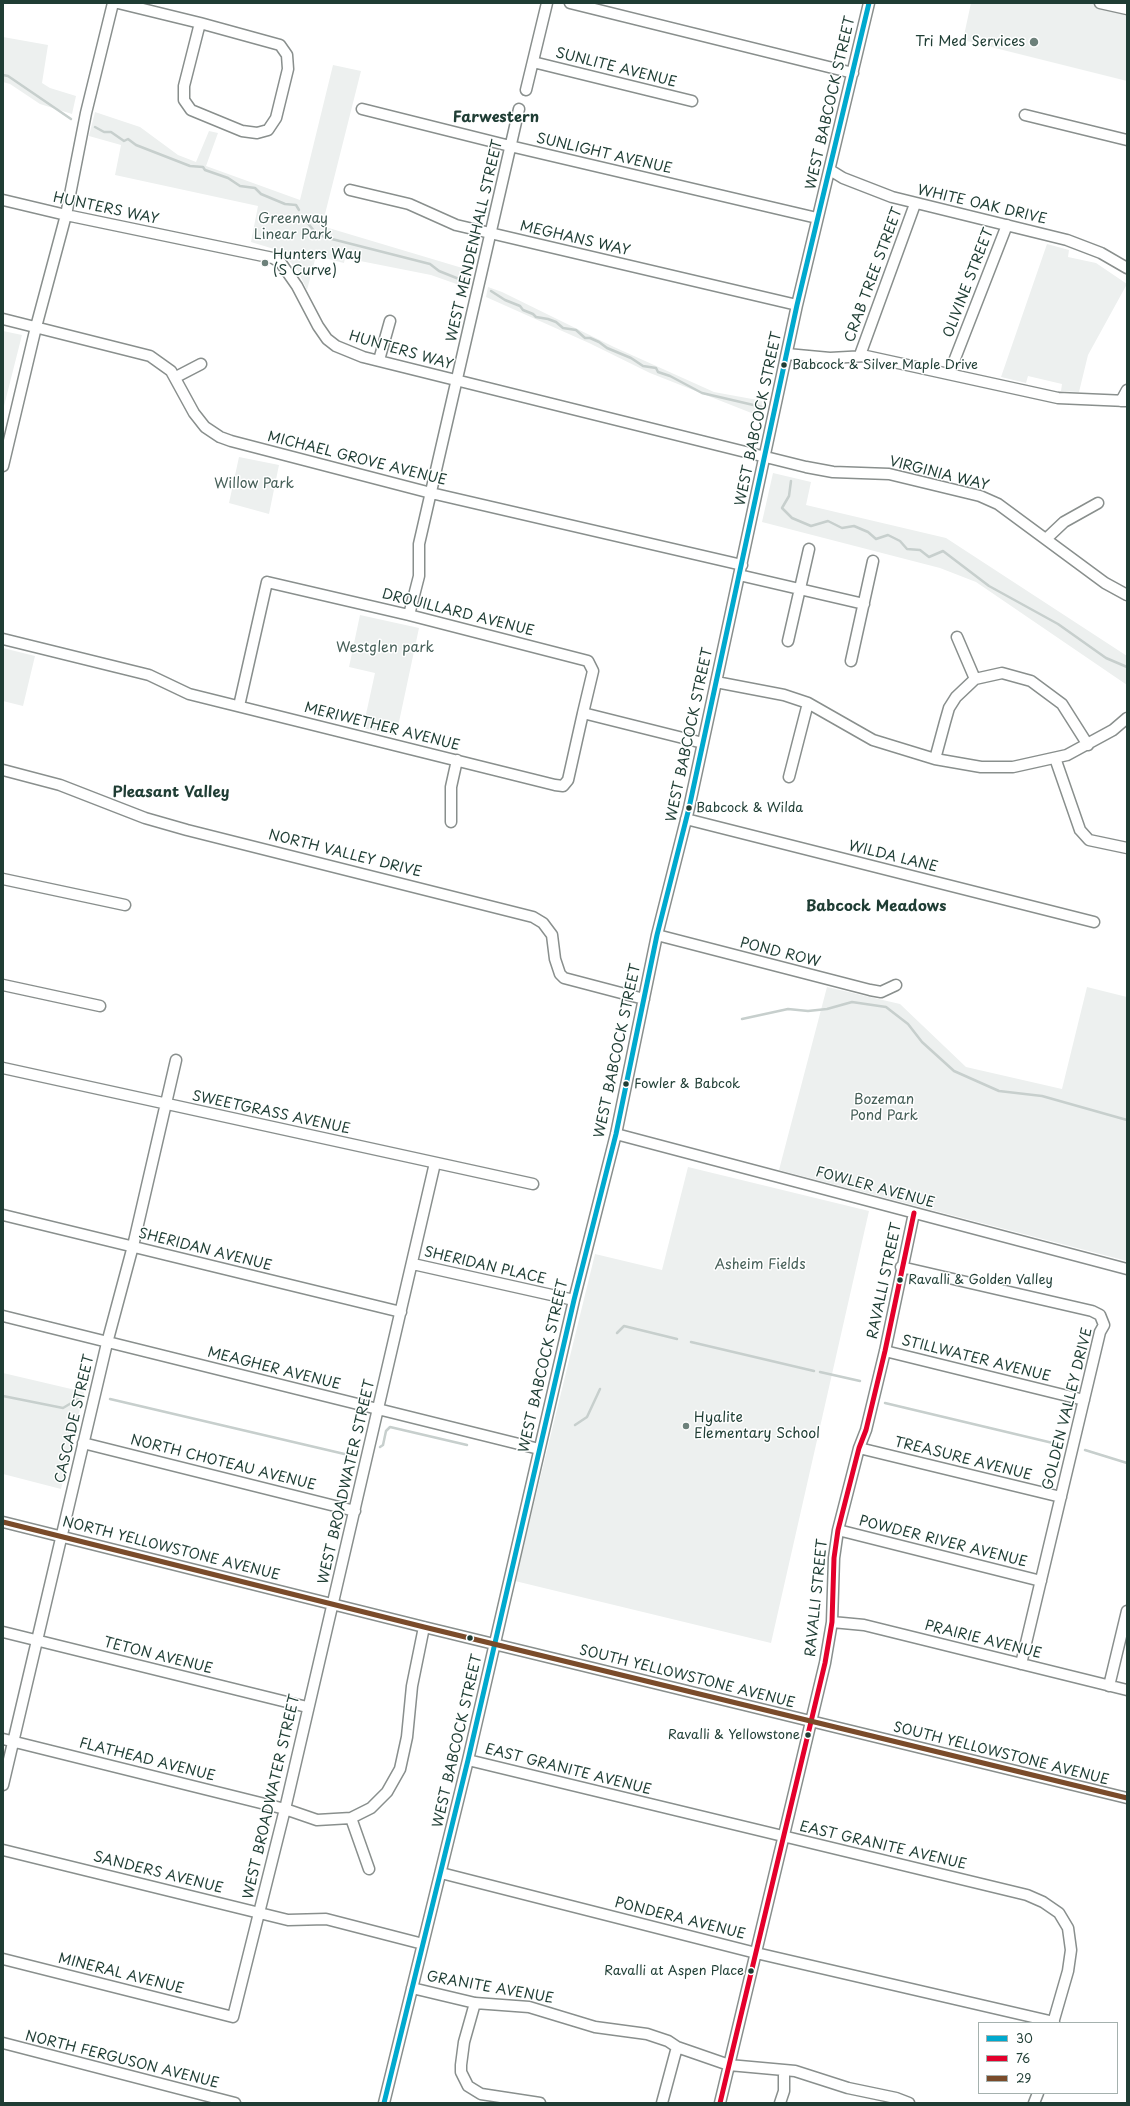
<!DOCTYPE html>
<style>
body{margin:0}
#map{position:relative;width:1130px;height:2106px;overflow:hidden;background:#fff;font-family:"Playpen Sans",sans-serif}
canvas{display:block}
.frame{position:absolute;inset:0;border:4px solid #1f3d34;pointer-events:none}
.legend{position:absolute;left:978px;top:2022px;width:140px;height:72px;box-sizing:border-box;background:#fff;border:1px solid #a5b1ae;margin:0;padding:5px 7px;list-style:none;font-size:12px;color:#1f3d34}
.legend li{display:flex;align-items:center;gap:8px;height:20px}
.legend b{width:20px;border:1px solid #a5b1ae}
</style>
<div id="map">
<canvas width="1130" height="2106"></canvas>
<div class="frame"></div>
<ul class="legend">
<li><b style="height:5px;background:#00a9ce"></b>30</li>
<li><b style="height:5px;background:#e4002b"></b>76</li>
<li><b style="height:5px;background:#7a4b2a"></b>29</li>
</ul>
</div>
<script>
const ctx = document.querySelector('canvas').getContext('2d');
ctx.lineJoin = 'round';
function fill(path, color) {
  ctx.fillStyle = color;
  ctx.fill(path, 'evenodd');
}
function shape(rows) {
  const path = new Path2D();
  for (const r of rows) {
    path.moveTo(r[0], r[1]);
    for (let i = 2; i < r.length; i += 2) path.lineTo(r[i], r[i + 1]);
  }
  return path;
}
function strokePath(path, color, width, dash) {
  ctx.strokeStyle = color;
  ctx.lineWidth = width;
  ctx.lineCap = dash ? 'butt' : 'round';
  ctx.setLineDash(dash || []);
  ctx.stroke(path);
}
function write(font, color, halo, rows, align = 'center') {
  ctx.font = font + ' "Playpen Sans",sans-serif';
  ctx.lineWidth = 3;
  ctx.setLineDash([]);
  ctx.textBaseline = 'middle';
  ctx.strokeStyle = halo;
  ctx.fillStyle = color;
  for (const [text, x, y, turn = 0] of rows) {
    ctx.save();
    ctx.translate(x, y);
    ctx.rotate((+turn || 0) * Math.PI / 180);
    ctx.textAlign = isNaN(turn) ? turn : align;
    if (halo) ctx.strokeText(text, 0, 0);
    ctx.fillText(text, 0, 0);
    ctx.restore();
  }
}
const built = shape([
 [971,3,1127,3,1127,81,963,40],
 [3,37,48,45,42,83,50,88,76,96,72,114,40,104,10,84,3,82],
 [333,65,361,71,322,226,469,270,465,287,431,275,345,258,344,263,316,256,307,290,298,271,282,253,274,249,251,242,258,206,115,175,121,145,89,136,95,112,140,127,178,155,196,162,209,131,218,133,206,166,300,200],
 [1047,244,1069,250,1068,257,1096,263,1127,284,1088,355,1079,392,1061,391,1062,384,1028,376,1026,383,1001,377],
 [488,287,502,292,614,347,714,392,763,401,759,416,650,373,589,343,486,297],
 [3,331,22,335,3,410],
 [239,457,279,465,269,514,229,503],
 [773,473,811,482,806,505,946,538,1127,656,1127,685,976,582,940,568,762,522],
 [360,615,419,628,396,736,363,728,375,673,349,667],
 [3,648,35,656,23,706,3,701],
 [827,987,900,1004,966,1067,1062,1089,1087,987,1127,997,1127,1261,779,1170],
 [688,1167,869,1211,771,1643,515,1581,595,1254,662,1270],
 [3,1373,84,1392,61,1489,3,1474]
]);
const stream = shape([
 [3,75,8,76,71,119],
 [95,127,104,132,111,132,124,141,128,139,136,145,190,166,203,167,205,170,228,178,240,186,255,188,261,194,285,204,296,205,299,210],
 [304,218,314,231,324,237,430,264,439,271,464,281],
 [491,291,505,300,520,306,523,310,533,314,536,317,548,319,556,322,563,328,576,330,585,338,590,338,599,342,607,348,631,358,643,366,656,368,658,372,670,376,702,393,762,407],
 [791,481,789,496,782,508,792,518,811,526,828,521,842,528,854,526,868,532,876,539,888,535,900,541,907,549,920,550,929,557,943,551,989,586,1058,624,1106,658,1127,667],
 [742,1019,788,1009,808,1011,827,1009,852,1002,886,1007,908,1024,922,1042,954,1071,999,1091,1042,1096,1127,1120],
 [617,1333,624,1326,677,1339],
 [691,1342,814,1371],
 [820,1372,860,1381],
 [3,1396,63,1408,78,1399],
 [110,1399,353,1456],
 [885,1403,1057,1444],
 [575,1425,587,1417,600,1389],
 [380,1447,383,1445,386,1431,390,1427,467,1445],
 [1085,1450,1127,1463]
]);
const minor = shape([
 [118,3,200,23],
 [570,3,853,73],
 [1100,3,1127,9],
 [200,23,280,45,287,55,288,69,276,118,268,130,257,133,242,131,191,110,184,100,184,86,200,23],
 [533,62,692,101],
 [526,90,547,3],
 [362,109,510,146,817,218],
 [1025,115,1127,140],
 [830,170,843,178,892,197,1067,240,1101,253,1127,268],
 [350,190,409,204,456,225,797,305],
 [3,200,66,215,273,258,281,263,297,286,318,326,327,339,336,346,363,357,806,467,833,472,889,474,980,496,998,504,1105,583,1127,595],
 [3,319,150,356,171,371,194,413,205,427,220,437,231,441,431,493,742,565],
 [787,354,830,358,866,356,1058,398,1127,401],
 [860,355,915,204],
 [379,360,390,321],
 [949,374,1007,225],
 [176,377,201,364],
 [1121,401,1127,390],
 [3,466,36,327,66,215,86,113,113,3],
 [1046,539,1064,522,1098,503],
 [739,575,864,604],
 [409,615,419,576,419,544,519,109],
 [957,637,975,679],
 [3,639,149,675,189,694,555,785,563,786,568,780,583,713,703,743],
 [788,641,809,549],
 [851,661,873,561],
 [716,682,784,695,808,703,873,740,935,759,981,767,1013,767,1067,755,1113,730,1127,718],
 [239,706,267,582,409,615,588,661,593,671,583,713],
 [1055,758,1080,830,1089,840,1127,848],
 [935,759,945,722,949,708,956,697,975,679,1002,673,1031,681,1062,704,1088,745],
 [3,770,60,785,145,818,187,830,533,917,543,923,552,935,555,959,560,974,564,978,644,999],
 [789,777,808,703],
 [686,819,1094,922],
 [451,822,451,787,457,760],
 [3,879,125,905],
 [657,935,870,990,881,992,896,985],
 [3,985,100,1006],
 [3,1068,533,1184],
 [616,1134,1127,1269],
 [3,1215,401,1312],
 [413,1264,574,1300],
 [901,1267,1092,1311,1100,1315,1104,1325,1100,1332,1021,1664],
 [3,1316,539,1449],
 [885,1351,1084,1400],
 [83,1443,355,1511],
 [859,1448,1061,1497],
 [3,1522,424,1627,1127,1798],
 [838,1530,1041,1581],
 [832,1622,864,1625,1127,1690],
 [3,1632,307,1707],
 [1109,1686,1127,1611],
 [3,1739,285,1809,317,1820,351,1818,371,1808,387,1792,400,1769,407,1737,412,1686,424,1627],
 [468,1760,1027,1895,1043,1902,1059,1913,1068,1928,1071,1950,1068,1971,1053,2023],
 [3,1785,107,1343,133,1246,176,1060],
 [351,1818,369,1869],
 [3,1850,288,1920,326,1919,423,1944],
 [441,1873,756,1953,1054,2022],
 [3,1959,233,2017,285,1809,435,1163],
 [412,1988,475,2003,529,2007,595,2027,647,2034,668,2041,677,2047,729,2065,795,2071,848,2088,896,2098,909,2103],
 [475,2003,464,2042,461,2065,461,2072,468,2086,481,2094,540,2103],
 [3,2043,235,2103],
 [384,2103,468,1760,574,1300,616,1134,657,935,689,808,797,305,869,3],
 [662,2103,677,2047],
 [720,2103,825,1663,832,1622,834,1558,838,1530,859,1448,866,1430,885,1351,914,1213],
 [780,2103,784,2091,784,2070],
 [1034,2103,1038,2093]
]);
const bus1 = shape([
 [384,2103,468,1760,574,1300,616,1134,657,935,689,808,797,305,869,3]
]);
const bus2 = shape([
 [720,2103,825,1663,832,1622,834,1558,838,1530,859,1448,866,1430,885,1351,914,1213]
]);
const bus3 = shape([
 [3,1522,424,1627,1127,1798]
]);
const markers = [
 [1034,42,5,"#6d817b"],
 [265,263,4,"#6d817b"],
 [784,365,3.5,"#1f3d34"],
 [689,808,3.5,"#1f3d34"],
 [626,1084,3.5,"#1f3d34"],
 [900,1280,3.5,"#1f3d34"],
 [686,1426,4,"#6d817b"],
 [470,1638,3.5,"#1f3d34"],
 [808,1735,3.5,"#1f3d34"],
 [751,1971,3.5,"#1f3d34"]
];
const busNames = [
 ["Babcock & Silver Maple Drive",792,365],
 ["Babcock & Wilda",696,808],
 ["Fowler & Babcok",634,1084],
 ["Ravalli & Golden Valley",908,1280],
 ["Ravalli & Yellowstone",800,1735,"right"],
 ["Ravalli at Aspen Place",744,1971,"right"]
];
const poiNames = [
 ["Tri Med Services",1025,42,"right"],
 ["Hunters Way",273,255],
 ["(S Curve)",273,271],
 ["Hyalite",694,1418],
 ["Elementary School",694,1434]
];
const streetNames = [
 ["SUNLITE AVENUE",616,68,14],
 ["WEST BABCOCK STREET",831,103,-77],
 ["SUNLIGHT AVENUE",604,154,13],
 ["WHITE OAK DRIVE",982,205,13],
 ["HUNTERS WAY",106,209,12],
 ["MEGHANS WAY",575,239,13],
 ["WEST MENDENHALL STREET",475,241,-77],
 ["CRAB TREE STREET",874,275,-70],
 ["OLIVINE STREET",969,283,-69],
 ["HUNTERS WAY",401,351,16],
 ["WEST BABCOCK STREET",759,419,-78],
 ["MICHAEL GROVE AVENUE",357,459,14],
 ["VIRGINIA WAY",939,474,14],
 ["DROUILLARD AVENUE",458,613,14],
 ["MERIWETHER AVENUE",382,727,14],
 ["WEST BABCOCK STREET",690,735,-78],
 ["NORTH VALLEY DRIVE",345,854,14],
 ["WILDA LANE",893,857,14],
 ["POND ROW",780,953,14],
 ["WEST BABCOCK STREET",618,1051,-78],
 ["SWEETGRASS AVENUE",271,1113,12],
 ["FOWLER AVENUE",875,1188,15],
 ["SHERIDAN AVENUE",205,1250,14],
 ["SHERIDAN PLACE",485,1266,13],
 ["RAVALLI STREET",885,1281,-78],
 ["STILLWATER AVENUE",976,1359,14],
 ["WEST BABCOCK STREET",544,1366,-77],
 ["MEAGHER AVENUE",274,1369,14],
 ["GOLDEN VALLEY DRIVE",1068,1409,-76],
 ["CASCADE STREET",75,1419,-77],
 ["TREASURE AVENUE",963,1459,14],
 ["NORTH CHOTEAU AVENUE",223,1463,14],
 ["WEST BROADWATER STREET",347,1482,-77],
 ["POWDER RIVER AVENUE",943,1542,14],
 ["NORTH YELLOWSTONE AVENUE",171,1549,14],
 ["RAVALLI STREET",817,1598,-84],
 ["PRAIRIE AVENUE",983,1640,14],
 ["TETON AVENUE",158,1656,14],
 ["SOUTH YELLOWSTONE AVENUE",687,1677,14],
 ["WEST BABCOCK STREET",458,1741,-77],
 ["SOUTH YELLOWSTONE AVENUE",1001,1754,14],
 ["FLATHEAD AVENUE",147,1760,14],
 ["EAST GRANITE AVENUE",568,1770,14],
 ["WEST BROADWATER STREET",272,1797,-77],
 ["EAST GRANITE AVENUE",883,1846,13],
 ["SANDERS AVENUE",158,1873,14],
 ["PONDERA AVENUE",680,1919,14],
 ["MINERAL AVENUE",121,1974,14],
 ["GRANITE AVENUE",490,1988,10],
 ["NORTH FERGUSON AVENUE",122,2060,14]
];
const parkNames = [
 ["Greenway",293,219],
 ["Linear Park",293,235],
 ["Willow Park",254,484],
 ["Westglen park",385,648],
 ["Bozeman",884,1100],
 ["Pond Park",884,1116],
 ["Asheim Fields",760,1265]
];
const neighbourhoodNames = [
 ["Farwestern",496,118],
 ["Pleasant Valley",171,793],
 ["Babcock Meadows",876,907]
];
fill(built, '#edf0ef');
strokePath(stream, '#c7cfcd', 2.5);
strokePath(minor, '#898f8d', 13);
strokePath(minor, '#fff', 10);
strokePath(bus1, '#00a9ce', 5);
strokePath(bus2, '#e4002b', 5);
strokePath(bus3, '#7a4b2a', 5);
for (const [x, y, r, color] of markers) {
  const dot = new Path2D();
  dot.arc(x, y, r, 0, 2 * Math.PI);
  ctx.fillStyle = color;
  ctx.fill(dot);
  strokePath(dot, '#fff', 1.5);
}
write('13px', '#1f3d34', '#fff', busNames, 'left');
write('14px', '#1f3d34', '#fff', poiNames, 'left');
write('14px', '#1f3d34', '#fff', streetNames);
write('14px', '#455e57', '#fff', parkNames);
write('bold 15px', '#1f3d34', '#fff', neighbourhoodNames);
</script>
